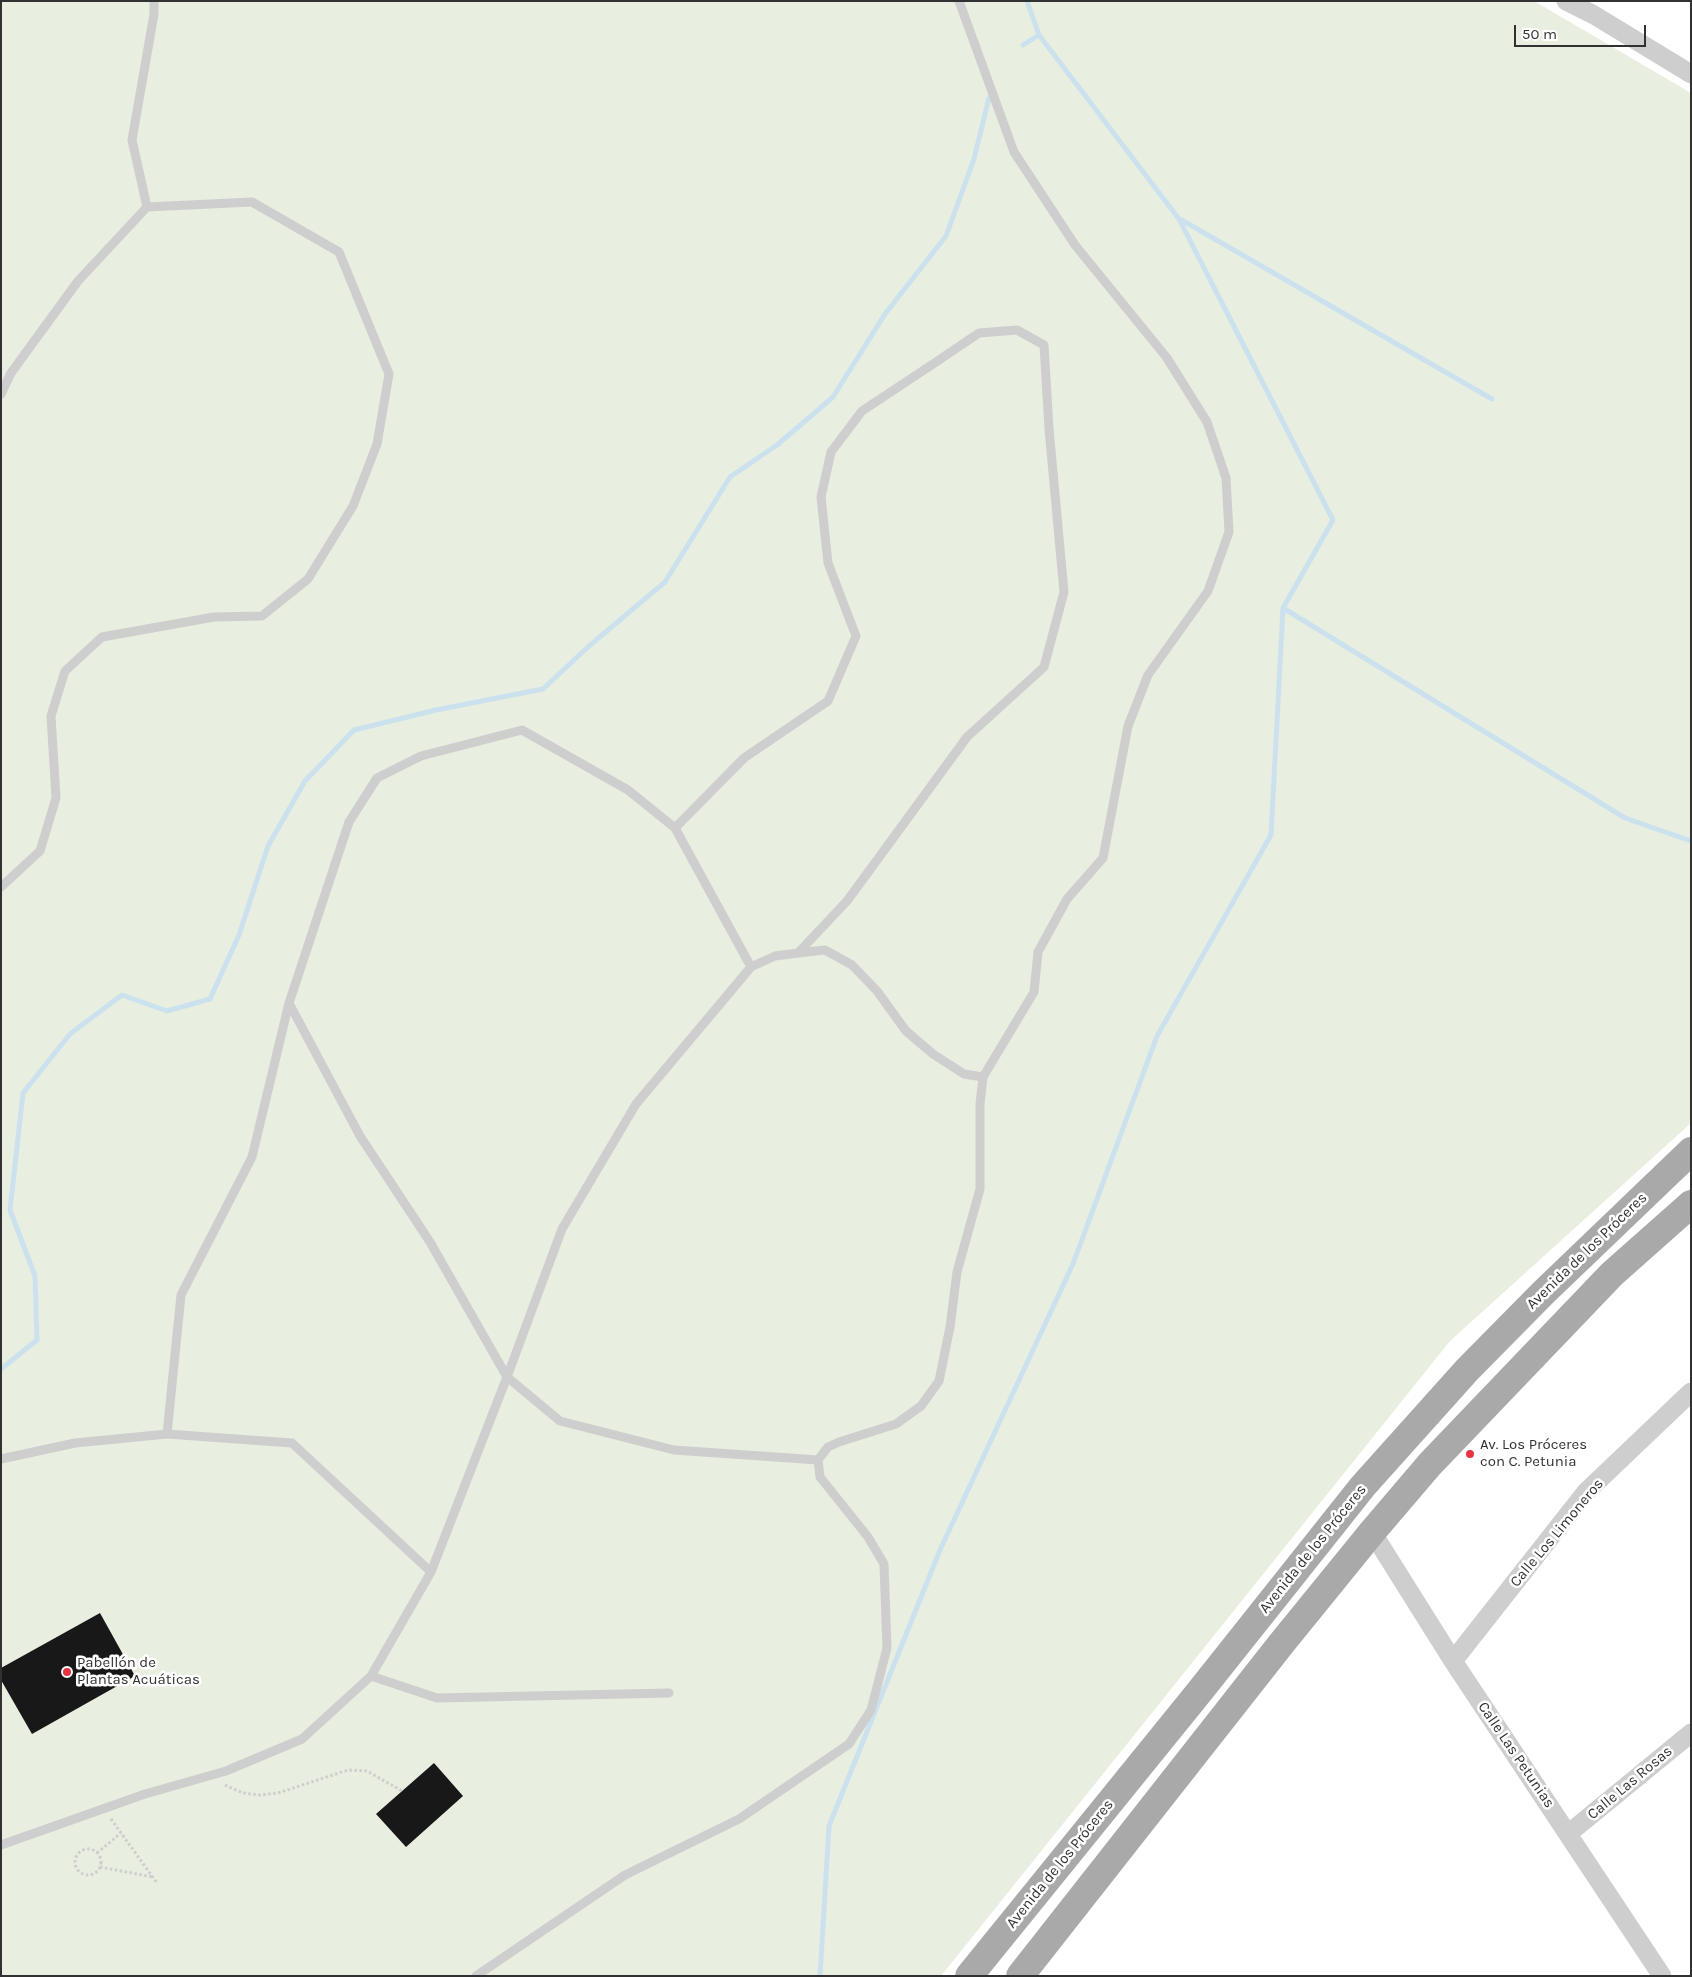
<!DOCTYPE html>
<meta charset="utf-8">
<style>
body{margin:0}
#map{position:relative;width:1692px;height:1977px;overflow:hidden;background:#fff;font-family:Karla,sans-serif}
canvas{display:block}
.frame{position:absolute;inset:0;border:2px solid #313131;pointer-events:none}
.scale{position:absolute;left:1514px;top:25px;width:132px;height:22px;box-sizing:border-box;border:2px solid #313131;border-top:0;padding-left:6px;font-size:15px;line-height:18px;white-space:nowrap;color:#313131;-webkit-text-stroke:4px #fff;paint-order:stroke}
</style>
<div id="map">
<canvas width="1692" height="1977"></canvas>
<div class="frame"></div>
<div class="scale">50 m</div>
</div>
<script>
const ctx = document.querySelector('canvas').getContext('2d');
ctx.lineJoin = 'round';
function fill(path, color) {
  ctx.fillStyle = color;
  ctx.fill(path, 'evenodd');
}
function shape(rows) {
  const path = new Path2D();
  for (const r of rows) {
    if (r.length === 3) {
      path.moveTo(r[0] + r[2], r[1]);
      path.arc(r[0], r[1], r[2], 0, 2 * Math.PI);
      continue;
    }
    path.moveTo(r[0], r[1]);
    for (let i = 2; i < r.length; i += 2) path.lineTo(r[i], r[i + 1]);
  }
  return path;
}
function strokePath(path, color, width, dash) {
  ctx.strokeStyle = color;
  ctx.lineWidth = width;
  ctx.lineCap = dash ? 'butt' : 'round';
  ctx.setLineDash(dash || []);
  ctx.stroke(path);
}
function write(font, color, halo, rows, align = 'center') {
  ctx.font = font + ' Karla,sans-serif';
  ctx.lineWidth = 5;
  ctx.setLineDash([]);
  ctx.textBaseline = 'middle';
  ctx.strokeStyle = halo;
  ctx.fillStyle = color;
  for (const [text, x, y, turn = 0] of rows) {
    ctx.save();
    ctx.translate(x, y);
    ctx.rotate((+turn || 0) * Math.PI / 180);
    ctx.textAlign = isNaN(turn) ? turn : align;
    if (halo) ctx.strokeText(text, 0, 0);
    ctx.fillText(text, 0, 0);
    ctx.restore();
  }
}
const green = shape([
 [1,1,1534,1,1691,93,1691,1123,1450,1341,941,1976,1,1976]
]);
const stream = shape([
 [1027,1,1039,35,1179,219,1333,520,1283,608,1625,818,1691,841],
 [1023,45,1039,35],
 [1180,219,1492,399],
 [1,1369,37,1340,35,1276,10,1210,23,1093,70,1034,122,995,167,1011,210,999,239,935,268,846,305,781,354,730,436,710,543,689,589,646,665,582,730,477,777,445,833,397,885,314,946,236,974,159,989,98],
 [820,1976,829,1826,940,1550,1073,1264,1157,1036,1271,835,1283,608]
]);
const building = shape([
 [100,1613,135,1676,32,1734,1,1680,1,1668],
 [434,1763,463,1796,406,1847,376,1814]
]);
const path = shape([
 [225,1785,243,1793,260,1795,278,1793,348,1770,367,1771,402,1791],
 [111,1819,157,1883],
 [88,1862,13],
 [97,1853,121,1833],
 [100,1867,153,1877]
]);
const service = shape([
 [1,394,11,373,78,281,147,207,132,140,154,14,154,1],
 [675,828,751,967],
 [1,887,40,851,56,798,51,716,65,671,102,637,214,617,262,616,308,579,353,506,377,444,389,374,339,252,252,202,147,207],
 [798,953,825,950,852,965,877,991,906,1031,933,1054,964,1074,983,1077],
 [289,1003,360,1136,430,1242,507,1377],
 [167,1434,181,1295,252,1157,289,1003,349,822,377,778,421,756,522,730,628,790,675,828,744,758,828,701,856,636,828,563,821,497,831,452,862,411,933,364,979,333,1017,330,1044,345,1049,429,1064,592,1044,667,967,737,847,901,798,953,775,956,751,967,636,1104,562,1229,507,1377],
 [1,1459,75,1443,167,1434,292,1443,431,1572],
 [371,1676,437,1698,669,1693],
 [1,1845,145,1794,226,1771,302,1739,371,1676,431,1572,507,1377,560,1421,674,1450,818,1460,828,1447,839,1442,896,1424,921,1406,939,1381,950,1327,957,1272,980,1189,980,1104,983,1077,1034,992,1038,952,1067,899,1103,858,1128,726,1148,675,1208,591,1229,532,1226,478,1207,422,1167,358,1075,245,1014,152,959,1],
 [476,1976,625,1875,739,1819,849,1744,871,1710,887,1648,884,1564,868,1537,820,1477,818,1460]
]);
const minor = shape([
 [1566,1,1594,15,1691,74],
 [1372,1532,1453,1661,1662,1976],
 [1453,1661,1586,1492,1691,1392],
 [1568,1834,1691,1733]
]);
const primary = shape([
 [969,1976,1200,1691,1363,1486,1467,1370,1544,1292,1691,1151],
 [1020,1976,1281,1644,1372,1532,1430,1464,1612,1274,1691,1204]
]);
const markers = [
 [1470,1454,5,"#e93342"],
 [67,1672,5,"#e93342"]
];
const streetNames = [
 ["Avenida de los Próceres",1587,1251,-44],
 ["Calle Los Limoneros",1557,1533,-50],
 ["Avenida de los Próceres",1313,1549,-51],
 ["Calle Las Petunias",1516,1755,56],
 ["Calle Las Rosas",1630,1783,-40],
 ["Avenida de los Próceres",1060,1864,-51]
];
const poiNames = [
 ["Av. Los Próceres",1480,1445],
 ["con C. Petunia",1480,1462],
 ["Pabellón de",77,1663],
 ["Plantas Acuáticas",77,1680]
];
fill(green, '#e8eee0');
strokePath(stream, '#cce1ee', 5);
fill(building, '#181818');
strokePath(path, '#cecece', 3, [2.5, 2.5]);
strokePath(service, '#cecece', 9);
strokePath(minor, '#cecece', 19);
strokePath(primary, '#a9a9a9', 28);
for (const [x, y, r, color] of markers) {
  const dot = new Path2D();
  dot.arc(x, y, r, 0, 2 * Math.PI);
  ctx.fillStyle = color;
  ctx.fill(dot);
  strokePath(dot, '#fff', 2);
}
write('15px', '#313131', '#fff', streetNames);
write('15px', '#313131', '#fff', poiNames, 'left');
</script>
